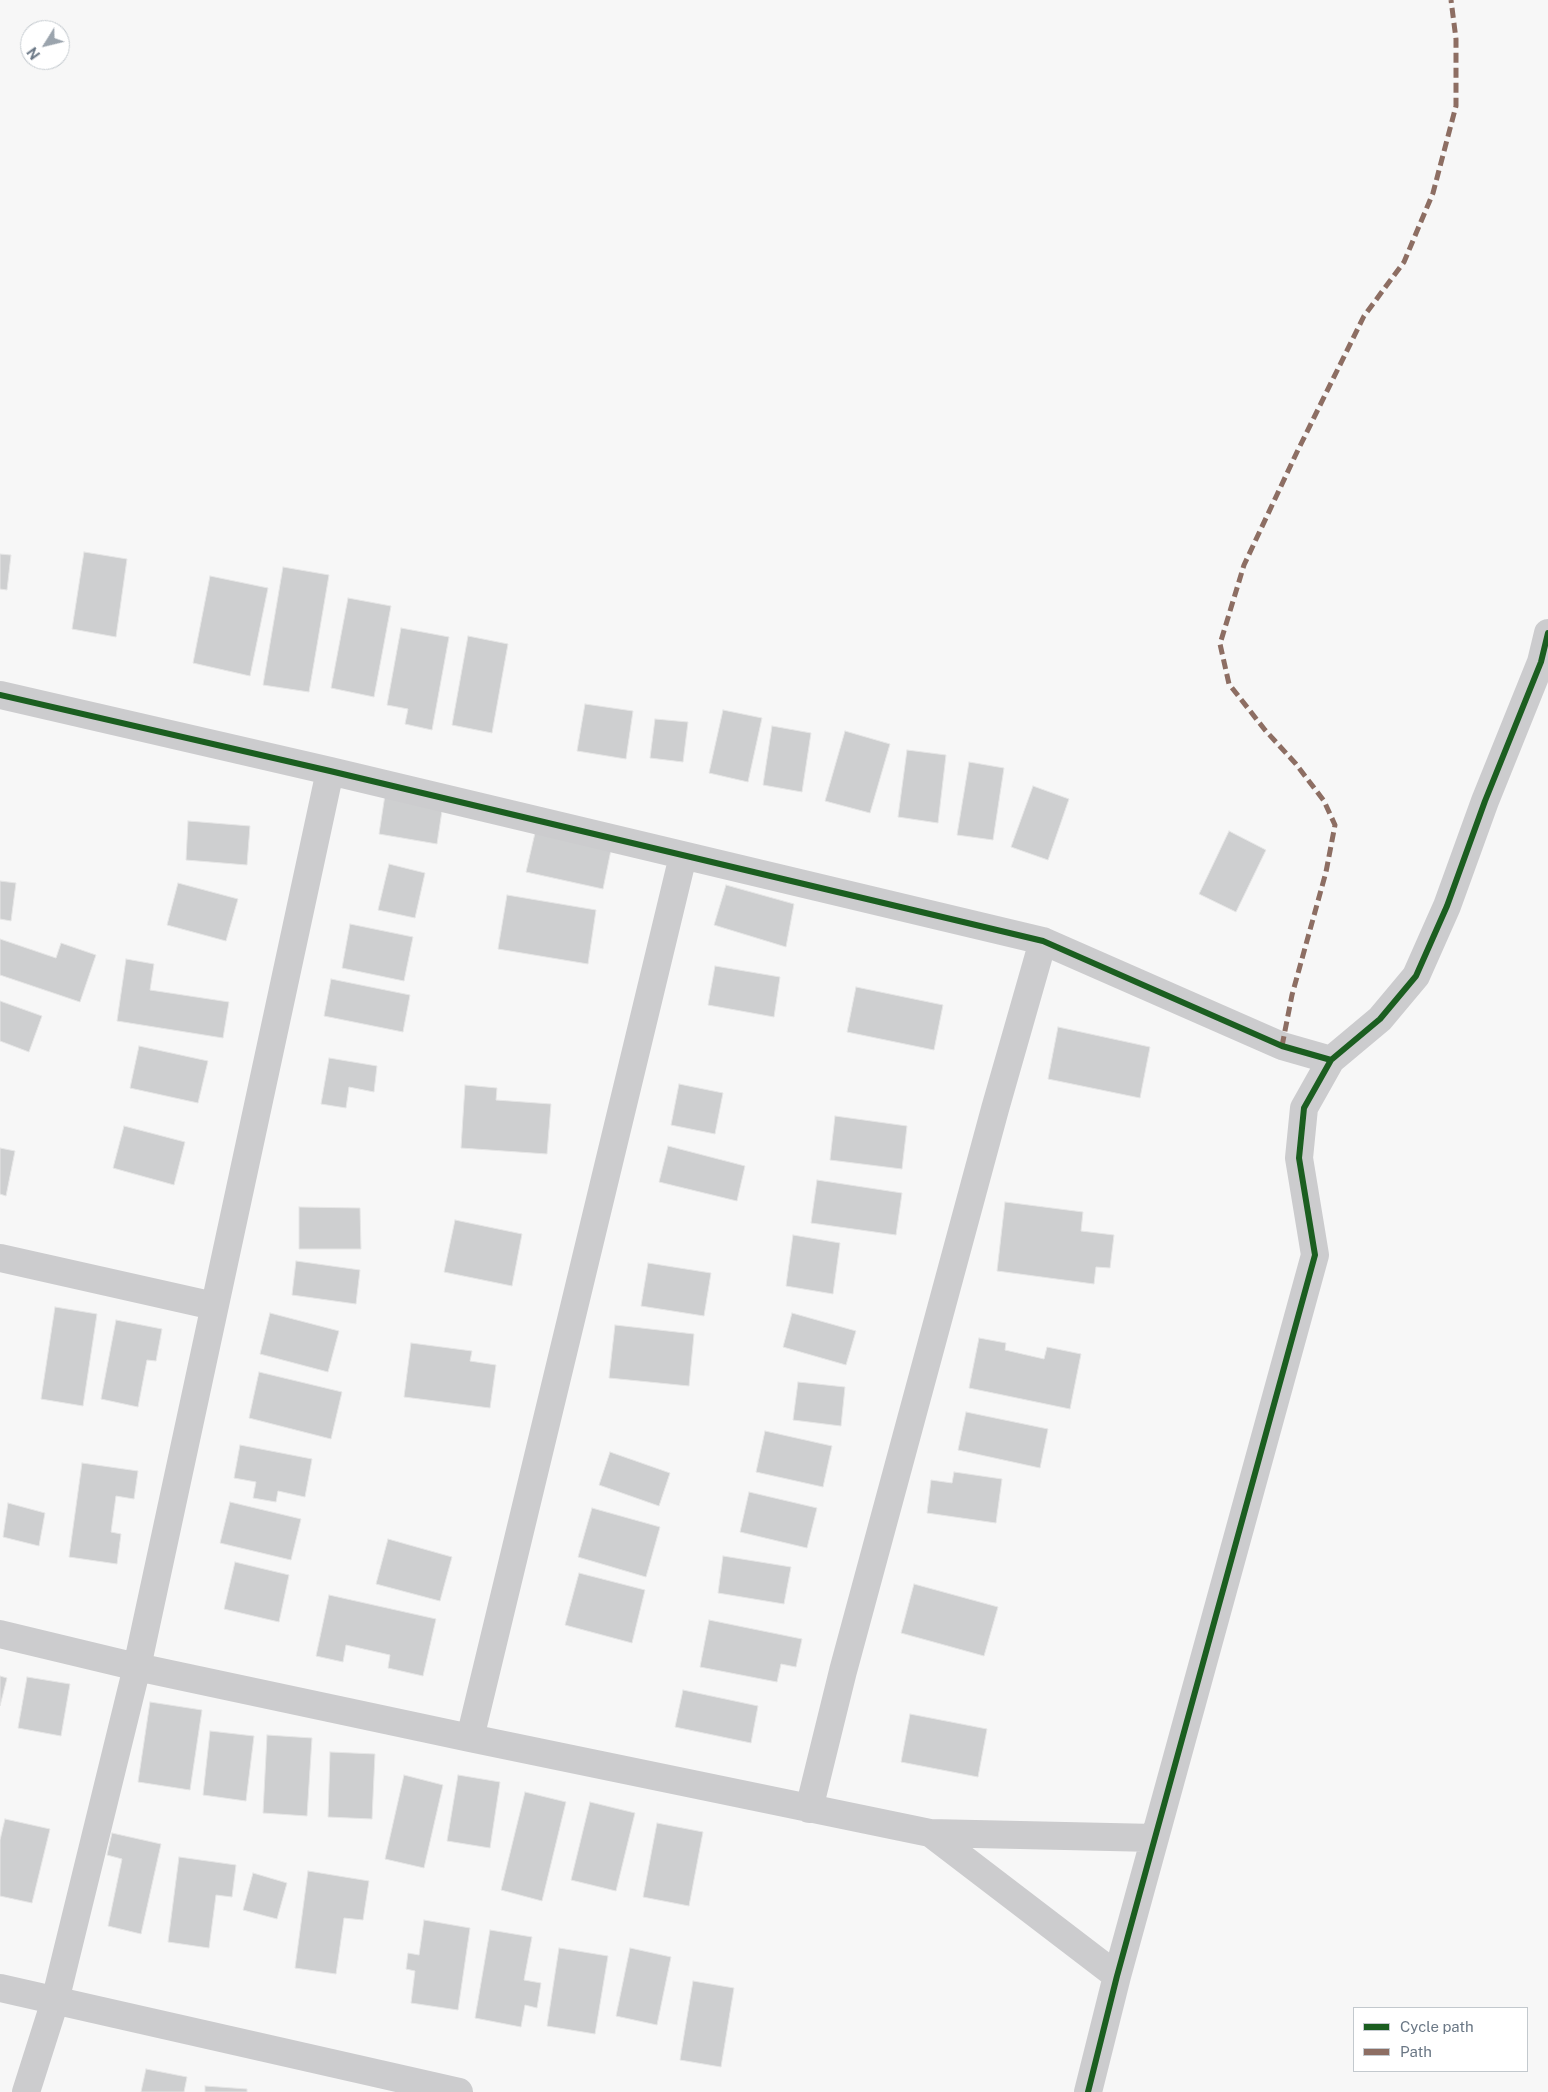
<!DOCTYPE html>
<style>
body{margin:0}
#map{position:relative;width:1548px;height:2092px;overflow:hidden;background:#f7f7f7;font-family:"Public Sans",sans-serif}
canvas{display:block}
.legend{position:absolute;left:1353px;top:2007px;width:175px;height:65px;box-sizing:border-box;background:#fff;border:1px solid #c3c9ce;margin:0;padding:6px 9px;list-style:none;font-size:15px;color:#6a7785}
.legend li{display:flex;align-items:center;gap:10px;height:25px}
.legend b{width:25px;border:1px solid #c3c9ce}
.north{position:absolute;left:20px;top:20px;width:50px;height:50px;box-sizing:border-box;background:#fff;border:1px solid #c3c9ce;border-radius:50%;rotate:234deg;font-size:14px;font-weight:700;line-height:20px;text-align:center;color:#6a7785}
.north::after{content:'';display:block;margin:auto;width:18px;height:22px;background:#9ba4ad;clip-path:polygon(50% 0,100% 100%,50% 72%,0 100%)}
</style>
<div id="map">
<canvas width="1548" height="2092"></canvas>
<ul class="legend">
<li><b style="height:6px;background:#1b5e20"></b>Cycle path</li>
<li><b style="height:6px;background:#8d6e63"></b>Path</li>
</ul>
<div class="north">N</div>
</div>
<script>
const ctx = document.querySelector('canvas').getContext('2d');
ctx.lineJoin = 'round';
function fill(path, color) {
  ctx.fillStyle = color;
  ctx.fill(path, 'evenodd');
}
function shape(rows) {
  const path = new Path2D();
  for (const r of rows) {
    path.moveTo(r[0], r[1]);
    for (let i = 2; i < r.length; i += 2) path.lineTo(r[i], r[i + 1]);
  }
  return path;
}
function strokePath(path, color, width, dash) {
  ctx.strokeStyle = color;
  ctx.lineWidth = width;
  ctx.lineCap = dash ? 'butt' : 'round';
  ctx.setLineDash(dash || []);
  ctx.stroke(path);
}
const building = shape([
 [84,552,127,559,116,637,72,629,84,552],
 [0,554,11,555,7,590,0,589,0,554],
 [283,567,329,575,309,692,263,685,283,567],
 [210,576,268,588,250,676,193,663,210,576],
 [348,598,391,606,374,697,331,688,348,598],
 [401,628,449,637,432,730,405,724,408,709,387,705,401,628],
 [468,636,508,644,492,733,452,725,468,636],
 [585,704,633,711,626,759,577,751,585,704],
 [723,710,762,718,748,782,709,773,723,710],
 [655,719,688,722,683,762,650,758,655,719],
 [772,726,811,733,802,792,763,785,772,726],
 [845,731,890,744,870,813,825,801,845,731],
 [907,750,946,755,938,823,898,817,907,750],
 [969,762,1004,768,993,840,957,835,969,762],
 [1033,786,1069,799,1048,860,1011,847,1033,786],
 [385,795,443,804,437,844,379,834,385,795],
 [188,821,250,826,247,865,186,860,188,821],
 [1229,831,1266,850,1236,912,1199,894,1229,831],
 [535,833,611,850,603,889,526,872,535,833],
 [389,864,425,873,415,918,378,910,389,864],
 [0,881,16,883,11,921,0,919,0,881],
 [178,883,238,899,226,941,167,925,178,883],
 [726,885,794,904,786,947,714,925,726,885],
 [507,895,596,910,588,964,498,949,507,895],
 [350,924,413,937,404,981,342,968,350,924],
 [0,939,56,958,61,943,96,955,80,1002,0,975,0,939],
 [126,959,154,964,150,990,229,1002,223,1038,117,1021,126,959],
 [715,966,780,977,774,1017,708,1005,715,966],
 [331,979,410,995,403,1032,324,1016,331,979],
 [856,987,943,1005,934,1050,847,1032,856,987],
 [0,1001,42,1016,29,1052,0,1041,0,1001],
 [1058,1027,1150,1047,1140,1098,1048,1079,1058,1027],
 [139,1046,208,1061,198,1103,130,1088,139,1046],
 [329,1058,377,1066,374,1092,349,1087,346,1108,321,1104,329,1058],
 [679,1084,723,1093,715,1134,671,1125,679,1084],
 [465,1085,497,1088,496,1100,551,1104,547,1154,461,1148,465,1085],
 [835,1116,907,1126,902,1169,830,1160,835,1116],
 [124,1126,185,1142,174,1185,113,1168,124,1126],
 [668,1146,745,1166,737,1201,659,1182,668,1146],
 [0,1148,15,1151,6,1196,0,1194,0,1148],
 [817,1180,902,1193,896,1235,811,1223,817,1180],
 [1005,1202,1083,1212,1081,1231,1114,1235,1110,1268,1096,1267,1094,1284,997,1271,1005,1202],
 [299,1207,360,1208,361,1249,299,1249,299,1207],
 [455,1220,522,1234,512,1286,444,1272,455,1220],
 [793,1235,840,1243,833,1294,786,1286,793,1235],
 [296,1261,360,1270,356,1304,292,1295,296,1261],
 [648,1263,711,1273,704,1316,641,1306,648,1263],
 [55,1307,97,1314,83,1406,41,1399,55,1307],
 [270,1313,339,1331,328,1372,260,1354,270,1313],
 [792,1313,856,1331,846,1365,783,1347,792,1313],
 [116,1320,162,1329,156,1361,147,1360,138,1407,101,1399,116,1320],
 [615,1325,694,1334,689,1386,609,1378,615,1325],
 [979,1338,1006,1343,1005,1350,1044,1359,1047,1347,1081,1354,1070,1409,969,1388,979,1338],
 [411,1343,472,1351,470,1361,496,1365,490,1408,404,1397,411,1343],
 [259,1372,342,1392,331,1439,249,1418,259,1372],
 [798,1382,845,1387,841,1426,793,1420,798,1382],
 [966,1412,1048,1429,1040,1468,958,1450,966,1412],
 [765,1431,832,1446,823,1487,756,1472,765,1431],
 [240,1445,312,1459,305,1497,278,1491,276,1502,253,1498,256,1482,234,1478,240,1445],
 [610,1452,670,1473,659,1506,599,1485,610,1452],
 [82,1463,138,1471,134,1499,116,1496,111,1532,121,1534,117,1564,69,1557,82,1463],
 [954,1472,1002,1479,996,1523,927,1513,931,1480,952,1483,954,1472],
 [749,1492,817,1508,807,1548,740,1532,749,1492],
 [230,1502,301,1519,291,1560,220,1543,230,1502],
 [8,1503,45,1513,39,1546,3,1537,8,1503],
 [592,1508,660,1527,646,1577,578,1557,592,1508],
 [388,1539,452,1557,440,1601,376,1584,388,1539],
 [723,1556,791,1567,784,1604,718,1593,723,1556],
 [235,1562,289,1575,279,1622,224,1609,235,1562],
 [579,1573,645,1590,632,1643,565,1625,579,1573],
 [914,1584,998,1607,984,1656,901,1633,914,1584],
 [329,1595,436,1619,423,1676,388,1668,390,1655,346,1645,343,1662,316,1656,329,1595],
 [709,1620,802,1639,796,1667,781,1664,777,1682,700,1667,709,1620],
 [0,1676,7,1678,0,1706,0,1676],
 [27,1677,70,1684,61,1736,18,1728,27,1677],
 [683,1690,758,1706,751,1743,675,1727,683,1690],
 [150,1702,202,1710,190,1790,138,1782,150,1702],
 [910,1714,987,1729,978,1777,901,1762,910,1714],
 [210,1731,254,1736,246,1801,203,1795,210,1731],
 [267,1735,312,1738,307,1816,263,1813,267,1735],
 [330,1752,375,1754,372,1819,328,1817,330,1752],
 [404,1775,443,1785,424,1868,385,1859,404,1775],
 [458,1775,500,1782,490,1848,447,1841,458,1775],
 [525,1792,566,1802,542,1901,501,1890,525,1792],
 [590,1802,635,1813,616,1891,571,1880,590,1802],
 [5,1819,50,1829,32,1903,0,1896,0,1840,5,1819],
 [657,1823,703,1832,689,1906,643,1897,657,1823],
 [112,1833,161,1844,141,1934,108,1926,122,1859,107,1855,112,1833],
 [179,1857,236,1865,232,1897,216,1895,209,1948,168,1942,179,1857],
 [308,1871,369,1881,363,1920,344,1918,336,1974,295,1968,308,1871],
 [253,1873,287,1883,277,1919,243,1910,253,1873],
 [424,1920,470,1928,458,2010,411,2003,415,1971,406,1969,408,1953,419,1955,424,1920],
 [490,1930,532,1937,524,1980,541,1983,537,2008,525,2005,521,2027,475,2018,490,1930],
 [559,1948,608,1956,595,2034,547,2026,559,1948],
 [630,1948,671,1957,657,2025,616,2016,630,1948],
 [693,1981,734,1988,721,2067,680,2060,693,1981],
 [146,2069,187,2077,184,2092,141,2092,146,2069],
 [205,2086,247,2089,247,2092,205,2092,205,2086]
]);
const minor = shape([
 [0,695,330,771,1043,941,1282,1046,1331,1060],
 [0,1258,214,1306],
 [0,1634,137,1667,470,1738,930,1833,1155,1838],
 [470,1738,683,856],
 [809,1809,843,1671,995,1109,1043,941],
 [930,1833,1117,1976],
 [0,1988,459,2092],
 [26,2092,55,2001,137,1667,330,771],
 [1088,2092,1117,1976,1315,1255,1299,1158,1304,1108,1331,1060,1380,1019,1416,976,1447,906,1485,801,1541,662,1548,633]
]);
const quiet = shape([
 [1282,1046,1292,995,1326,872,1335,825,1324,801,1296,764,1265,730,1229,684,1220,644,1244,565,1297,452,1364,316,1404,262,1433,193,1456,106,1456,39,1451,0]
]);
const cycleway = shape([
 [0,695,330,771,1043,941,1282,1046,1331,1060],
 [1088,2092,1117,1976,1315,1255,1299,1158,1304,1108,1331,1060,1380,1019,1416,976,1447,906,1485,801,1541,662,1548,633]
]);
fill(building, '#cecfd0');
strokePath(building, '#e6e6e6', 1);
strokePath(minor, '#ccccce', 28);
strokePath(quiet, '#8d6e63', 5, [10, 5]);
strokePath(cycleway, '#1b5e20', 6);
</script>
